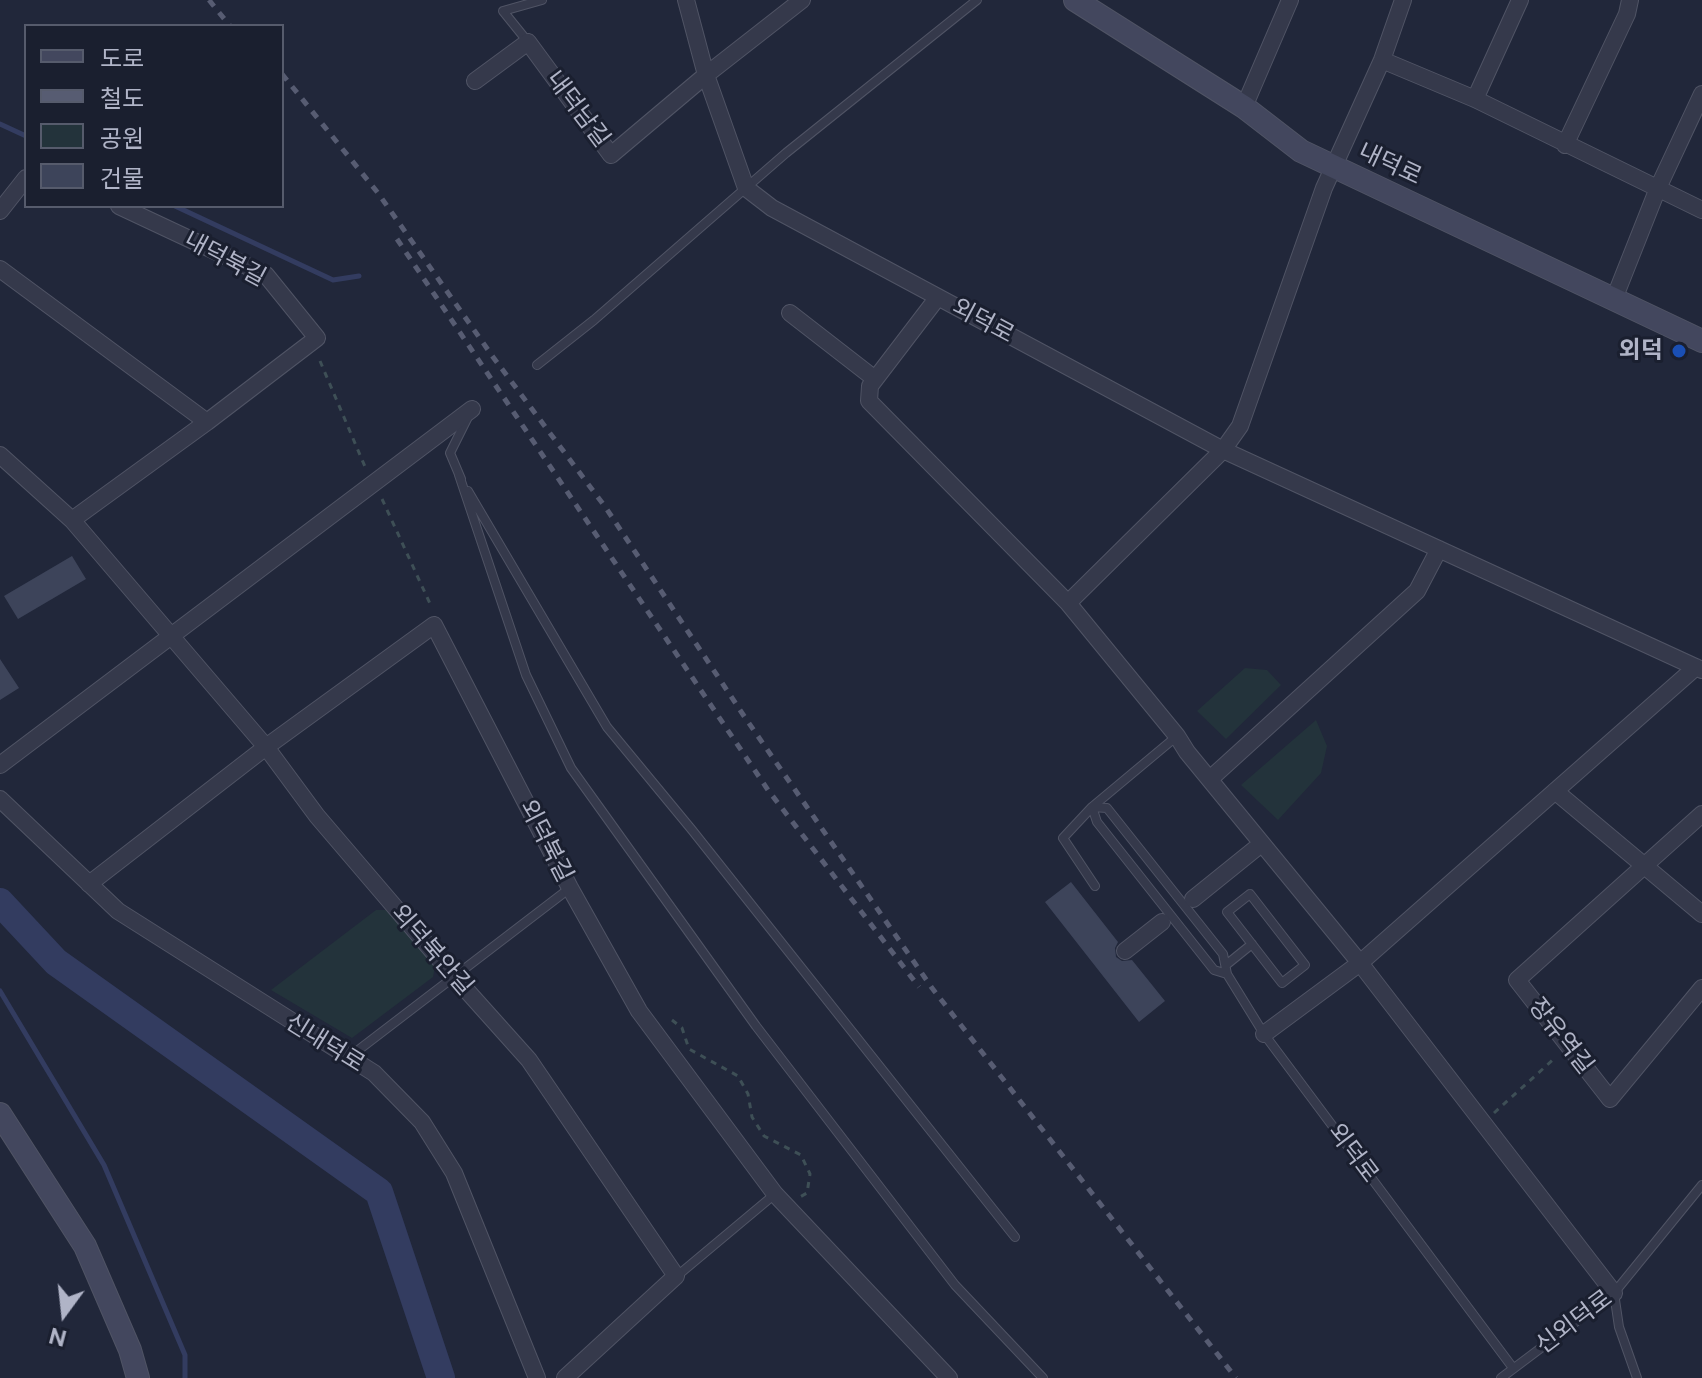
<!DOCTYPE html>
<meta charset="utf-8">
<style>
body{margin:0}
#map{position:relative;width:1702px;height:1378px;overflow:hidden;background:#21273a;font-family:"Public Sans","Noto Sans KR",sans-serif}
canvas{display:block}
.legend{position:absolute;left:24px;top:24px;width:260px;height:184px;box-sizing:border-box;background:#1a1f2f;border:2px solid #565b6c;margin:0;padding:10px 14px;list-style:none;font-size:24px;color:#b0b4c7}
.legend li{display:flex;align-items:center;gap:16px;height:40px}
.legend b{width:40px;border:2px solid #565b6c}
.north{position:absolute;left:24px;top:1274px;width:80px;height:80px;-webkit-text-stroke:6px #1a1f2f;paint-order:stroke;rotate:195deg;font-size:22px;font-weight:700;line-height:32px;text-align:center;color:#b0b4c7}
.north::after{content:'';display:block;margin:auto;width:28px;height:36px;background:#b0b4c7;clip-path:polygon(50% 0,100% 100%,50% 72%,0 100%)}
</style>
<div id="map">
<canvas width="1702" height="1378"></canvas>
<ul class="legend">
<li><b style="height:10px;background:#43475e"></b>도로</li>
<li><b style="height:10px;background:#575c72"></b>철도</li>
<li><b style="height:22px;background:#23333b"></b>공원</li>
<li><b style="height:22px;background:#3d445a"></b>건물</li>
</ul>
<div class="north">N</div>
</div>
<script>
const ctx = document.querySelector('canvas').getContext('2d');
ctx.lineJoin = 'round';
function fill(path, color) {
  ctx.fillStyle = color;
  ctx.fill(path, 'evenodd');
}
function shape(rows) {
  const path = new Path2D();
  for (const r of rows) {
    path.moveTo(r[0], r[1]);
    for (let i = 2; i < r.length; i += 2) path.lineTo(r[i], r[i + 1]);
  }
  return path;
}
function strokePath(path, color, width, dash) {
  ctx.strokeStyle = color;
  ctx.lineWidth = width;
  ctx.lineCap = dash ? 'butt' : 'round';
  ctx.setLineDash(dash || []);
  ctx.stroke(path);
}
function write(font, color, halo, rows, align = 'center') {
  ctx.font = font + ' "Public Sans","Noto Sans KR",sans-serif';
  ctx.lineWidth = 6;
  ctx.setLineDash([]);
  ctx.textBaseline = 'middle';
  ctx.strokeStyle = halo;
  ctx.fillStyle = color;
  for (const [text, x, y, turn = 0] of rows) {
    ctx.save();
    ctx.translate(x, y);
    ctx.rotate((+turn || 0) * Math.PI / 180);
    ctx.textAlign = isNaN(turn) ? turn : align;
    if (halo) ctx.strokeText(text, 0, 0);
    ctx.fillText(text, 0, 0);
    ctx.restore();
  }
}
const green = shape([
 [1245,668,1267,670,1281,685,1226,739,1197,711],
 [1316,720,1327,746,1321,773,1278,820,1241,785],
 [376,910,389,910,435,966,433,977,352,1038,271,990]
]);
const stream = shape([
 [0,124,26,136],
 [175,206,333,280,359,276],
 [0,991,104,1165,185,1355,185,1378]
]);
const river = shape([
 [0,902,56,962,379,1192,441,1378]
]);
const building = shape([
 [72,556,86,579,18,619,4,596],
 [0,659,19,688,0,700],
 [1071,882,1118,942,1115,948,1116,957,1122,961,1132,960,1165,1001,1139,1022,1045,902]
]);
const path = shape([
 [320,361,366,469],
 [382,499,432,608],
 [672,1020,682,1028,689,1049,738,1076,748,1094,752,1117,764,1136,801,1155,810,1174,807,1193,800,1197],
 [1494,1113,1556,1057]
]);
const lane = shape([
 [528,42,503,11,542,0],
 [537,365,594,320,786,153,977,0],
 [459,475,526,675,571,768,756,1026,955,1285,1043,1378],
 [461,479,450,453,467,419],
 [468,491,607,727,692,830,1015,1237],
 [1177,736,1092,807,1097,822,1214,970,1227,974],
 [1095,886,1063,838,1092,807,1107,808,1223,954,1227,974,1264,1034,1513,1368],
 [1250,894,1305,965,1282,983,1227,912,1250,894],
 [1226,965,1252,944],
 [348,1058,570,888],
 [677,1276,775,1194],
 [1614,1293,1619,1327,1637,1378],
 [1501,1378,1614,1293,1702,1185]
]);
const street = shape([
 [686,0,706,75,746,188,772,208,1223,450,1702,670],
 [1382,60,1475,99,1702,210],
 [475,81,528,42,611,155,706,75,802,0],
 [1475,99,1520,0],
 [1244,107,1290,0],
 [1565,145,1627,14,1630,0],
 [0,211,26,178],
 [0,269,207,422,317,338,266,275,119,206],
 [938,297,870,386,869,401,1068,603,1177,736,1187,752,1360,963,1614,1293],
 [1614,299,1658,188,1702,94],
 [790,313,875,379],
 [0,455,72,520,266,747,317,816,452,974,529,1060,676,1276,565,1378],
 [72,520,207,422],
 [1068,603,1223,450,1240,426,1324,188,1382,60,1403,0],
 [0,765,472,409],
 [1210,779,1417,591,1439,549],
 [1555,791,1702,914],
 [0,799,118,911,374,1073,422,1122,454,1173,537,1378],
 [1702,814,1517,980,1610,1099,1702,988],
 [89,884,266,747,434,625,570,888,639,1011,775,1194,949,1378],
 [1193,899,1255,849],
 [1125,951,1162,922],
 [1264,1034,1360,963,1696,667]
]);
const secondary = shape([
 [1075,0,1244,107,1301,151,1702,341],
 [0,1114,85,1246,130,1350,138,1378]
]);
const rail = shape([
 [209,0,230,26],
 [282,74,378,193,493,357,606,508,744,716,932,988,1236,1378],
 [397,239,768,790,919,987]
]);
const markers = [
 [1679,351,8,"#1a4fb4"]
];
const streetNames = [
 ["내덕남길",578,109,53],
 ["내덕로",1390,164,25],
 ["내덕북길",225,259,28],
 ["외덕로",983,321,28],
 ["외덕북길",546,841,63],
 ["외덕북안길",432,950,49],
 ["장유역길",1561,1036,52],
 ["신내덕로",325,1043,32],
 ["외덕로",1353,1153,53],
 ["신외덕로",1574,1322,-37]
];
const poiNames = [
 ["외덕",1663,351]
];
fill(green, '#23333b');
strokePath(stream, '#333c60', 5);
strokePath(river, '#333c60', 28);
fill(building, '#3d445a');
strokePath(lane, '#505465', 10);
strokePath(street, '#505465', 18);
strokePath(secondary, '#505465', 24);
strokePath(path, '#3e4f56', 3, [6, 6]);
strokePath(lane, '#35394b', 8);
strokePath(street, '#35394b', 16);
strokePath(secondary, '#43475e', 22);
strokePath(rail, '#575c72', 5, [8, 8]);
for (const [x, y, r, color] of markers) {
  const dot = new Path2D();
  dot.arc(x, y, r, 0, 2 * Math.PI);
  ctx.fillStyle = color;
  ctx.fill(dot);
  strokePath(dot, '#1a1f2f', 3);
}
write('24px', '#b0b4c7', '#1a1f2f', streetNames);
write('bold 24px', '#b0b4c7', '#1a1f2f', poiNames, 'right');
</script>
